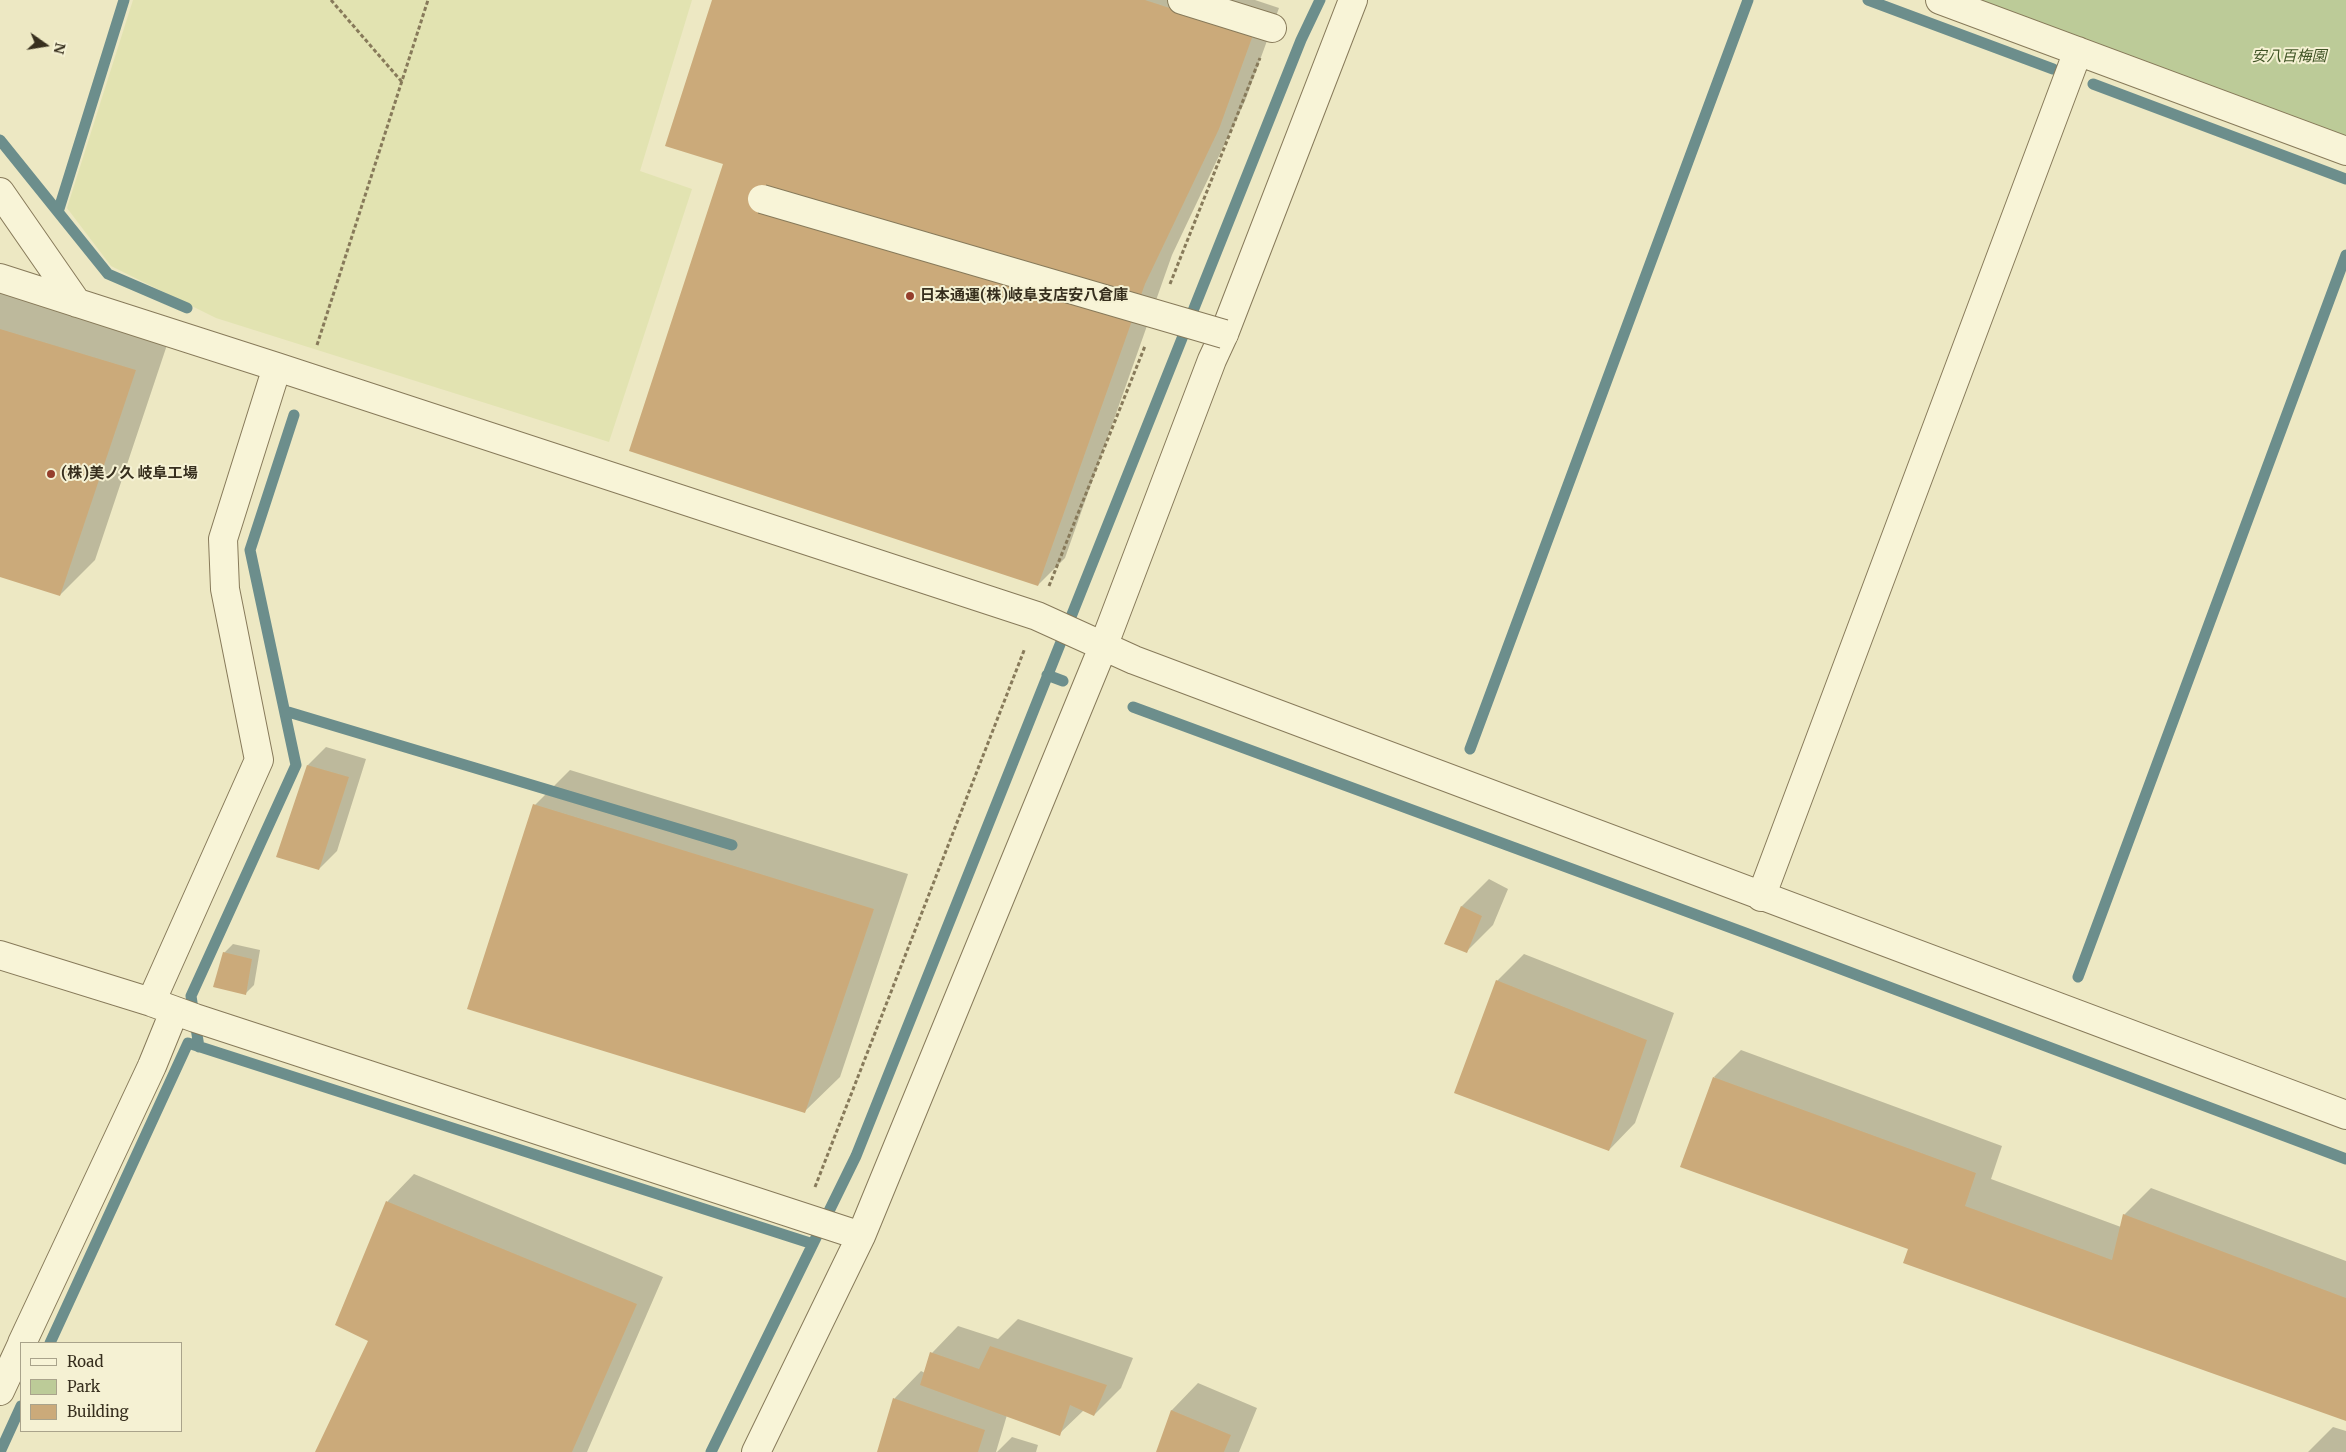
<!DOCTYPE html>
<meta charset="utf-8">
<style>
body{margin:0}
#map{position:relative;width:2346px;height:1452px;overflow:hidden;background:#ede8c3;font-family:Merriweather,serif}
canvas{display:block}
.legend{position:absolute;left:20px;top:1342px;width:162px;height:90px;box-sizing:border-box;background:#f5f1d3;border:1px solid #a9a38b;margin:0;padding:6px 9px;list-style:none;font-size:15px;color:#372f1e}
.legend li{display:flex;align-items:center;gap:10px;height:25px}
.legend b{width:25px;border:1px solid #a9a38b}
.north{position:absolute;left:20px;top:20px;width:50px;height:50px;-webkit-text-stroke:4px #f5f1d3;paint-order:stroke;rotate:103deg;font-size:14px;font-weight:700;line-height:20px;text-align:center;color:#372f1e}
.north::after{content:'';display:block;margin:auto;width:18px;height:22px;background:#372f1e;clip-path:polygon(50% 0,100% 100%,50% 72%,0 100%)}
</style>
<div id="map">
<canvas width="2346" height="1452"></canvas>
<ul class="legend">
<li><b style="height:6px;background:#f8f4d7"></b>Road</li>
<li><b style="height:14px;background:#bccb98"></b>Park</li>
<li><b style="height:14px;background:#cbaa7a"></b>Building</li>
</ul>
<div class="north">N</div>
</div>
<script>
const ctx = document.querySelector('canvas').getContext('2d');
ctx.lineJoin = 'round';
function fill(path, color) {
  ctx.fillStyle = color;
  ctx.fill(path, 'evenodd');
}
function shape(rows) {
  const path = new Path2D();
  for (const r of rows) {
    path.moveTo(r[0], r[1]);
    for (let i = 2; i < r.length; i += 2) path.lineTo(r[i], r[i + 1]);
  }
  return path;
}
function strokePath(path, color, width, dash) {
  ctx.strokeStyle = color;
  ctx.lineWidth = width;
  ctx.lineCap = dash ? 'butt' : 'round';
  ctx.setLineDash(dash || []);
  ctx.stroke(path);
}
function write(font, color, halo, rows, align = 'center') {
  ctx.font = font + ' Merriweather,"Noto Sans JP",serif';
  ctx.lineWidth = 4;
  ctx.setLineDash([]);
  ctx.textBaseline = 'middle';
  ctx.strokeStyle = halo;
  ctx.fillStyle = color;
  for (const [text, x, y, turn = 0] of rows) {
    ctx.save();
    ctx.translate(x, y);
    ctx.rotate((+turn || 0) * Math.PI / 180);
    ctx.textAlign = isNaN(turn) ? turn : align;
    if (halo) ctx.strokeText(text, 0, 0);
    ctx.fillText(text, 0, 0);
    ctx.restore();
  }
}
const farmland = shape([
 [133,0,692,0,640,171,692,189,609,442,216,318,111,266,67,208]
]);
const green = shape([
 [1977,0,2346,0,2346,138]
]);
const shadow = shape([
 [714,0,1255,0,1279,8,1245,101,1172,255,1065,558,1038,585,725,164],
 [0,284,170,336,95,560,60,595,0,576],
 [326,747,366,759,337,851,319,869,308,765],
 [570,770,908,874,840,1077,805,1111,535,805],
 [1489,879,1508,889,1493,925,1466,952,1446,943,1462,906],
 [233,944,260,950,254,985,245,994,224,953],
 [1524,954,1674,1013,1635,1123,1609,1150,1497,981],
 [1741,1050,2002,1146,1991,1179,2121,1227,2124,1215,2151,1188,2346,1261,2346,1420,1910,1248,1714,1077],
 [414,1174,663,1277,587,1452,317,1452,370,1340,337,1324,388,1201],
 [1018,1319,1133,1358,1121,1388,1094,1415,1084,1410,1059,1434,1007,1415,996,1452,878,1452,895,1398,921,1371,925,1373,932,1353,958,1326,998,1339],
 [1198,1383,1257,1408,1239,1452,1158,1452,1172,1410],
 [2333,1427,2346,1431,2346,1452,2308,1452],
 [1012,1437,1038,1445,1036,1452,997,1452]
]);
const stream = shape([
 [1868,0,2053,69],
 [2093,84,2346,179],
 [0,140,108,274,187,308],
 [58,212,124,0],
 [1047,675,1063,681],
 [1133,707,1748,934,2346,1159],
 [285,711,732,845],
 [1470,749,1748,0],
 [2078,977,2346,255],
 [199,1047,191,996,296,765,250,550,294,415],
 [50,1343,188,1043,813,1244],
 [0,1452,21,1406],
 [711,1452,856,1156,1301,40,1320,0]
]);
const building = shape([
 [712,0,1145,0,1253,35,1219,129,1145,284,1038,586,629,451,723,164,665,146],
 [0,329,136,370,60,596,0,577],
 [307,765,349,777,319,870,276,857],
 [533,804,874,909,805,1113,467,1009],
 [1461,906,1482,916,1467,953,1444,944],
 [223,952,252,959,246,995,213,987],
 [1496,980,1647,1040,1609,1151,1454,1093],
 [1713,1077,1976,1173,1965,1206,2112,1260,2123,1214,2346,1298,2346,1421,1903,1263,1908,1249,1680,1167],
 [386,1201,637,1304,572,1452,315,1452,368,1341,335,1325],
 [990,1346,1107,1385,1094,1416,1070,1405,1060,1436,920,1385,930,1352,979,1369],
 [893,1398,985,1430,978,1452,877,1452],
 [1171,1410,1231,1435,1224,1452,1156,1452]
]);
const path = shape([
 [331,0,402,82],
 [1170,284,1260,58],
 [317,345,428,0],
 [1049,586,1145,346],
 [815,1187,1025,648]
]);
const minor = shape([
 [1182,0,1272,28],
 [1940,0,2346,151],
 [0,192,77,303],
 [0,278,277,367,1037,616,1134,660,2346,1115],
 [1761,897,2078,51],
 [0,955,151,1002,195,1018,861,1236],
 [151,1002,259,760,225,589,223,539,277,367],
 [22,1343,152,1066,174,1012],
 [0,1391,21,1346],
 [756,1452,861,1236,1103,647,1212,360,1224,334,1353,0]
]);
const minorBridge = shape([
 [762,199,1224,334]
]);
const markers = [
 [910,296,5,"#953e2c"],
 [51,474,5,"#953e2c"]
];
const parkNames = [
 ["安八百梅園",2289,57]
];
const poiNames = [
 ["日本通運(株)岐阜支店安八倉庫",920,296],
 ["(株)美ノ久 岐阜工場",61,474]
];
fill(farmland, '#e2e3b1');
fill(green, '#bccb98');
fill(shadow, '#0003');
strokePath(stream, '#6c8e8c', 11);
fill(building, '#cbaa7a');
strokePath(minor, '#877a5a', 30);
strokePath(path, '#877a5a', 3, [4, 2.5]);
strokePath(minor, '#f8f4d7', 28);
strokePath(minorBridge, '#877a5a', 30, []);
strokePath(minorBridge, '#f8f4d7', 28);
for (const [x, y, r, color] of markers) {
  const dot = new Path2D();
  dot.arc(x, y, r, 0, 2 * Math.PI);
  ctx.fillStyle = color;
  ctx.fill(dot);
  strokePath(dot, '#f5f1d3', 2);
}
write('italic 15px', '#3f5325', '#f5f1d3', parkNames);
write('bold 15px', '#372f1e', '#f5f1d3', poiNames, 'left');
</script>
